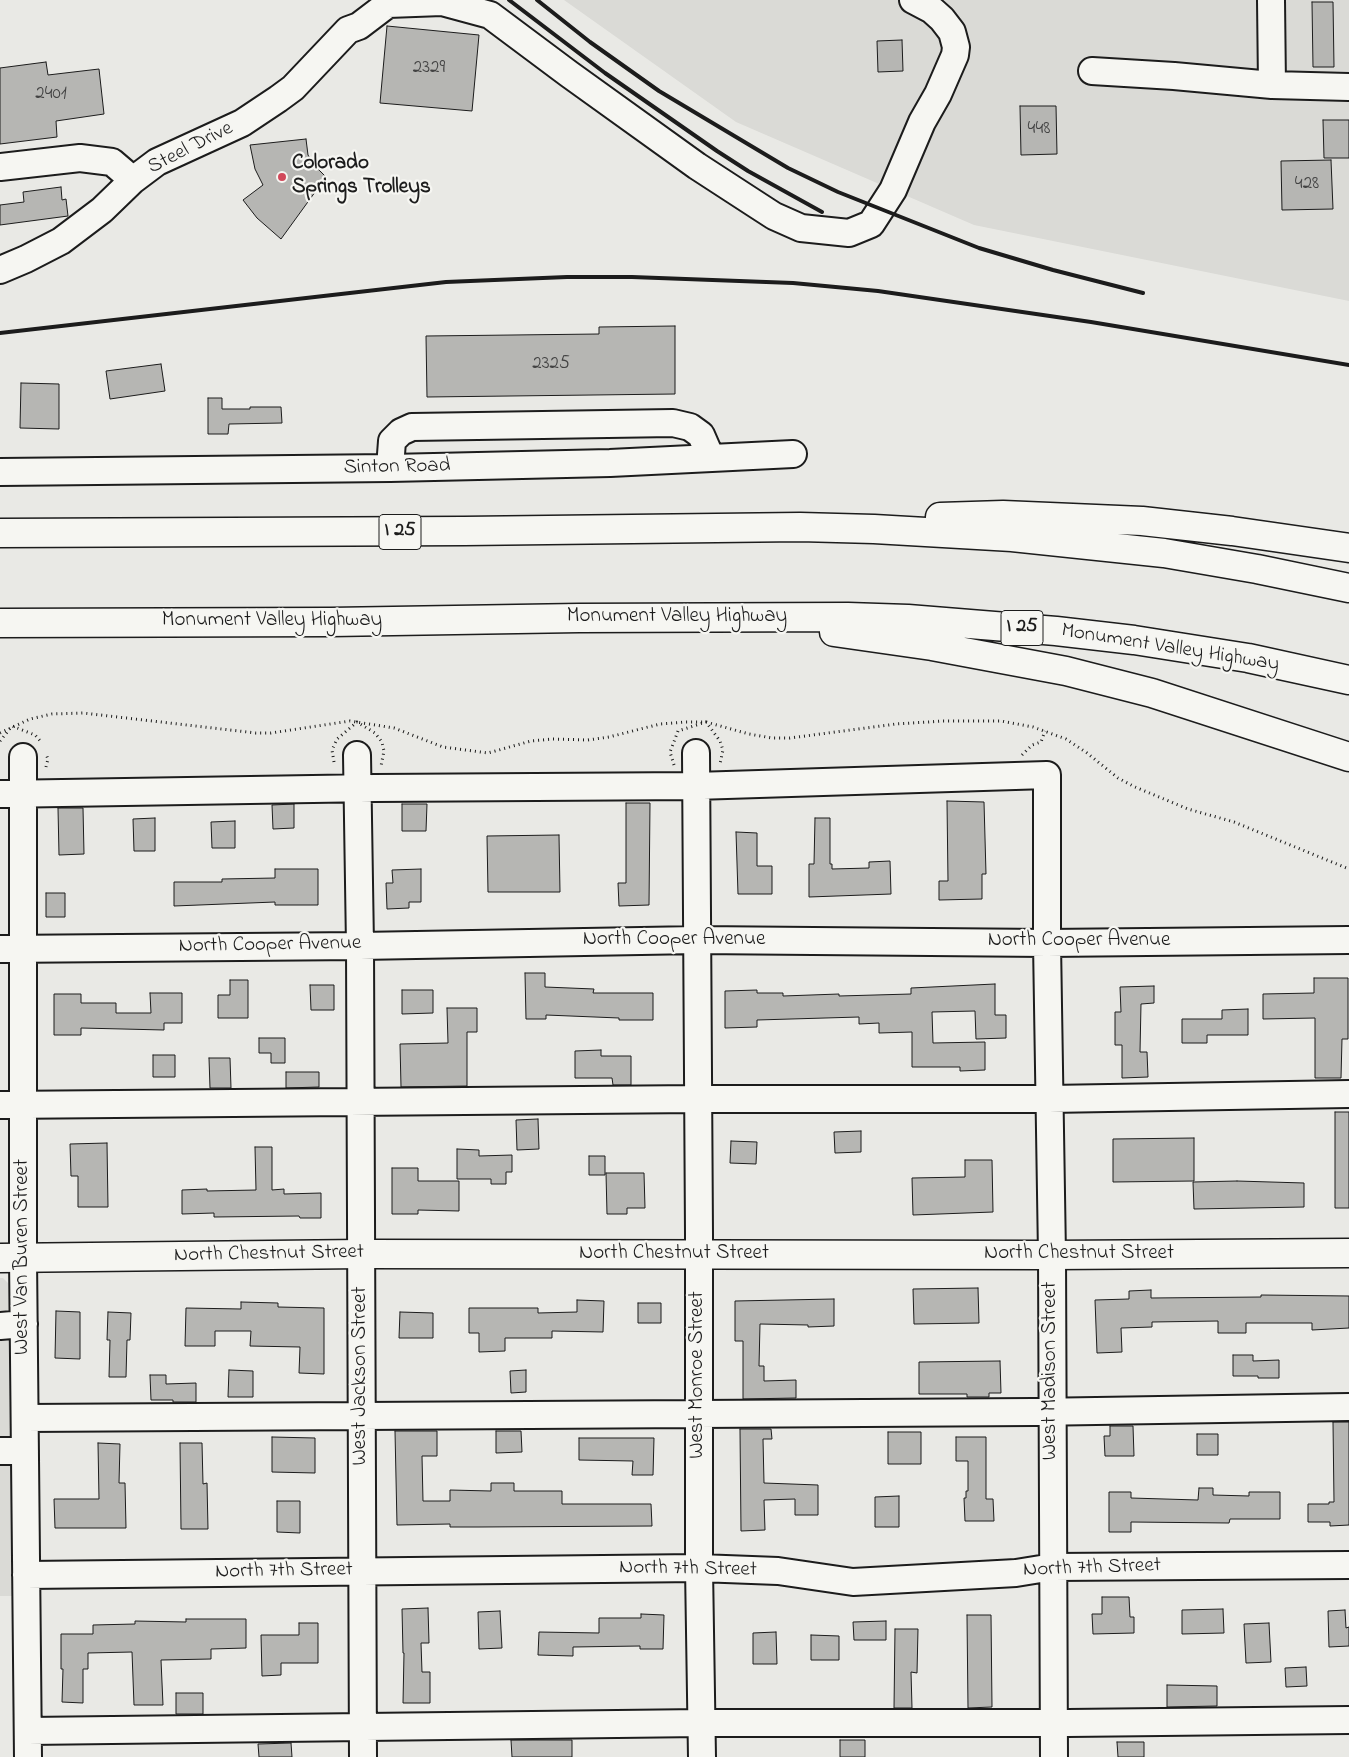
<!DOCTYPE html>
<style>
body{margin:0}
canvas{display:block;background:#e9e9e5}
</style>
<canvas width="1349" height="1757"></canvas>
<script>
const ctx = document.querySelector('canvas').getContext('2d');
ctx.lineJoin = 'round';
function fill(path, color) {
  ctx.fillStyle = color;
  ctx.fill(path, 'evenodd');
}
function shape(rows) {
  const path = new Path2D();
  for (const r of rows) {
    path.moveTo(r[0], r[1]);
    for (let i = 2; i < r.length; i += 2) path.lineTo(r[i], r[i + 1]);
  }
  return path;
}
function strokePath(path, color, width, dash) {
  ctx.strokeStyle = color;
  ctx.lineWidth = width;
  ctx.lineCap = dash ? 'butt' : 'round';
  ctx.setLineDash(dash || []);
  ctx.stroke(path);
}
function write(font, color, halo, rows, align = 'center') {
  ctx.font = font + ' "Indie Flower",sans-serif';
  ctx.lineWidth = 4.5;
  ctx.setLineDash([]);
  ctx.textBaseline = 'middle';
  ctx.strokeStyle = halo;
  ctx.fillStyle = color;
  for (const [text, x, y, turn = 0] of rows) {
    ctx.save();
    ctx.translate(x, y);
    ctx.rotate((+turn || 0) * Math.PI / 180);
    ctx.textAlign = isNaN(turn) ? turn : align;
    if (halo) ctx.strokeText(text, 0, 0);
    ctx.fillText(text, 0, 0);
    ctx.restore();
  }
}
const built = shape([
 [564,0,1349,0,1349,301,974,225,736,122],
 [0,1278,3,1278,8,1283,9,1291,13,1596,0,1596]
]);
const building = shape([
 [1312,2,1333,2,1334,67,1313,67,1312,2],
 [387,26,479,35,472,111,380,103,387,26],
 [902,40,903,71,878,72,877,41,902,40],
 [46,62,48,75,99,69,104,114,56,121,57,137,0,144,0,68,46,62],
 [1020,106,1056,106,1057,154,1021,155,1020,106],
 [1323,120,1349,120,1349,158,1324,158,1323,120],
 [306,139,308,155,315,166,326,177,281,239,257,218,243,200,263,185,255,169,250,145,306,139],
 [1331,160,1333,209,1282,210,1281,161,1331,160],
 [61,187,62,200,66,199,68,216,0,225,0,205,24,202,23,192,61,187],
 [675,326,675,394,427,397,426,336,599,334,599,327,675,326],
 [161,364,165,391,110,399,106,371,161,364],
 [21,383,59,384,59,429,20,428,21,383],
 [208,398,222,398,222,409,250,409,250,407,281,407,282,423,229,424,228,434,208,434,208,398],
 [947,801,984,802,986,874,982,874,982,899,939,900,939,881,948,881,947,801],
 [626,803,650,803,649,905,619,906,618,883,626,883,626,803],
 [294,804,294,828,273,829,272,805,294,804],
 [402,804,427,804,426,831,402,831,402,804],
 [58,808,83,808,84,854,59,855,58,808],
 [155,818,155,851,134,851,133,819,155,818],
 [815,818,830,818,830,864,832,864,832,869,869,868,869,862,890,861,891,894,809,897,809,864,814,864,815,818],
 [235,821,235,848,212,848,211,822,235,821],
 [736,832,757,833,757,866,772,866,772,894,738,894,736,832],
 [559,835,560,892,488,892,487,836,559,835],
 [275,869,318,869,318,905,275,905,275,902,174,906,174,882,222,882,222,879,275,878,275,869],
 [421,869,421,902,409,902,409,908,387,909,386,883,393,883,392,870,421,869],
 [46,893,65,893,65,917,46,917,46,893],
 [525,973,545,973,545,987,594,989,593,993,653,993,653,1020,619,1020,619,1018,546,1015,546,1019,526,1019,525,973],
 [1314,978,1348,978,1348,1039,1342,1039,1341,1078,1315,1078,1315,1018,1263,1019,1263,994,1314,993,1314,978],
 [230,980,248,980,248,1018,218,1018,218,995,230,995,230,980],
 [995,984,995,1015,1006,1015,1006,1038,976,1039,975,1011,932,1012,933,1043,985,1042,985,1070,960,1071,960,1067,912,1067,912,1032,879,1033,879,1023,859,1024,859,1017,757,1020,757,1027,725,1028,725,991,757,990,757,993,783,993,783,996,839,994,839,996,911,994,911,988,995,984],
 [310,985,334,985,334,1010,311,1010,310,985],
 [1154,986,1154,1003,1141,1004,1140,1052,1147,1052,1148,1077,1122,1078,1122,1045,1115,1045,1115,1012,1121,1012,1120,987,1154,986],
 [402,990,433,990,433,1013,402,1014,402,990],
 [150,993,182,993,182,1023,164,1023,164,1030,81,1028,81,1035,54,1035,54,994,81,994,81,1003,116,1003,116,1013,151,1013,150,993],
 [447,1008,477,1008,477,1032,467,1032,467,1086,401,1087,400,1044,448,1043,447,1008],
 [1248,1009,1248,1035,1207,1035,1207,1043,1182,1043,1182,1019,1222,1019,1222,1010,1248,1009],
 [259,1038,285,1038,285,1063,271,1063,271,1053,259,1053,259,1038],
 [601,1050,601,1056,631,1056,631,1085,613,1085,612,1078,575,1078,575,1051,601,1050],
 [153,1055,175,1055,175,1077,153,1077,153,1055],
 [209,1058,230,1058,231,1088,210,1088,209,1058],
 [286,1072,319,1072,319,1087,286,1088,286,1072],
 [1335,1112,1349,1112,1349,1208,1335,1208,1335,1112],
 [538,1119,539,1149,517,1150,516,1120,538,1119],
 [861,1131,861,1152,835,1153,834,1132,861,1131],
 [1194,1138,1194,1181,1113,1182,1113,1139,1194,1138],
 [731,1141,757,1142,756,1164,730,1163,731,1141],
 [107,1143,108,1207,78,1207,78,1176,71,1176,70,1144,107,1143],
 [255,1147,272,1147,272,1190,284,1189,284,1194,321,1193,321,1218,300,1218,299,1216,214,1217,214,1213,182,1214,182,1190,207,1189,207,1191,256,1190,255,1147],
 [457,1149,479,1150,479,1156,512,1155,512,1172,506,1172,506,1184,491,1184,491,1179,457,1179,457,1149],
 [589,1156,605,1156,605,1175,589,1175,589,1156],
 [965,1160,992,1160,993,1212,913,1215,912,1178,965,1177,965,1160],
 [392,1168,418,1168,418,1181,459,1181,459,1211,418,1210,418,1214,392,1214,392,1168],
 [606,1173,644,1173,645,1208,627,1208,627,1214,607,1214,606,1173],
 [1237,1181,1304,1183,1304,1207,1194,1209,1193,1182,1237,1181],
 [978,1288,979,1323,914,1324,913,1289,978,1288],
 [1151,1290,1151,1298,1261,1297,1261,1295,1349,1296,1349,1328,1312,1330,1312,1323,1246,1323,1246,1333,1218,1333,1218,1321,1152,1322,1152,1327,1121,1328,1122,1352,1097,1353,1095,1300,1129,1299,1129,1291,1151,1290],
 [834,1299,834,1326,808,1327,808,1325,760,1324,759,1366,764,1366,764,1381,796,1380,796,1398,743,1399,743,1341,735,1341,735,1301,834,1299],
 [577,1300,604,1301,603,1332,552,1331,552,1338,505,1338,505,1351,479,1352,479,1333,469,1333,469,1308,538,1308,538,1313,577,1312,577,1300],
 [241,1302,278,1303,278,1307,324,1308,324,1374,299,1373,300,1347,250,1346,251,1331,215,1331,215,1346,185,1346,186,1308,241,1309,241,1302],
 [638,1303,661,1303,661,1323,638,1323,638,1303],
 [56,1311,80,1312,80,1359,55,1358,56,1311],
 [108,1312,131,1313,130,1340,127,1340,126,1377,109,1377,110,1340,107,1340,108,1312],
 [400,1312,433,1313,433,1338,399,1338,400,1312],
 [1233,1355,1253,1355,1253,1361,1279,1360,1279,1378,1258,1378,1258,1376,1233,1376,1233,1355],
 [1000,1361,1001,1393,989,1393,989,1397,967,1397,967,1394,919,1394,919,1362,1000,1361],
 [229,1370,253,1371,253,1397,228,1397,229,1370],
 [526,1370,526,1392,511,1393,510,1371,526,1370],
 [150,1375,166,1375,166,1384,196,1383,196,1402,173,1402,173,1400,151,1400,150,1375],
 [1333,1422,1349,1422,1349,1525,1330,1526,1330,1522,1308,1522,1308,1504,1329,1504,1329,1502,1334,1502,1333,1422],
 [1110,1426,1133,1426,1134,1456,1105,1456,1104,1436,1110,1436,1110,1426],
 [740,1429,771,1429,772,1439,763,1439,764,1483,818,1485,818,1515,795,1515,795,1499,764,1500,765,1530,741,1531,740,1429],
 [395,1431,437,1431,437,1456,422,1456,423,1501,450,1501,450,1490,491,1491,491,1483,514,1483,514,1491,562,1491,562,1504,651,1504,652,1526,479,1527,450,1527,450,1524,397,1525,395,1431],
 [496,1431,521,1431,522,1452,496,1453,496,1431],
 [888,1432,921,1432,921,1464,888,1464,888,1432],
 [1197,1434,1218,1434,1218,1455,1197,1455,1197,1434],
 [272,1437,315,1438,315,1473,272,1472,272,1437],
 [956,1437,986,1437,986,1499,993,1499,994,1521,965,1521,964,1498,966,1498,966,1491,968,1491,968,1461,956,1461,956,1437],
 [579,1438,654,1438,653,1475,632,1475,633,1461,579,1460,579,1438],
 [98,1443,120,1444,119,1483,125,1483,126,1528,55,1528,54,1499,99,1499,98,1443],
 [180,1443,202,1443,203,1484,207,1483,208,1529,181,1529,180,1443],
 [1199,1488,1213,1488,1213,1495,1249,1496,1249,1492,1280,1492,1280,1519,1230,1519,1229,1523,1131,1522,1131,1532,1109,1532,1109,1492,1131,1492,1131,1498,1198,1500,1199,1488],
 [899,1496,899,1527,875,1527,875,1497,899,1496],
 [277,1501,300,1501,300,1533,277,1532,277,1501],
 [1102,1597,1129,1597,1130,1617,1134,1617,1134,1633,1093,1634,1092,1614,1102,1614,1102,1597],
 [428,1608,429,1643,421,1643,422,1672,430,1672,430,1703,403,1703,404,1653,403,1653,402,1609,428,1608],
 [1223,1609,1224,1633,1182,1634,1182,1610,1223,1609],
 [1345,1610,1346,1628,1349,1627,1349,1646,1329,1647,1328,1611,1345,1610],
 [500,1611,502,1648,479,1649,478,1612,500,1611],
 [641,1614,664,1615,663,1649,640,1649,640,1646,573,1647,573,1656,538,1655,539,1632,599,1633,599,1618,641,1618,641,1614],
 [967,1615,991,1615,992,1707,968,1708,967,1615],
 [186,1619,246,1619,246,1648,211,1649,211,1659,161,1660,163,1705,134,1705,132,1652,88,1653,88,1669,83,1669,83,1703,62,1702,63,1669,61,1669,61,1634,93,1634,93,1625,135,1624,135,1621,186,1622,186,1619],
 [886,1621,886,1640,854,1640,853,1622,886,1621],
 [299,1623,318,1623,318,1663,281,1663,281,1675,262,1676,261,1635,299,1635,299,1623],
 [1269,1623,1271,1662,1246,1663,1244,1624,1269,1623],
 [895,1629,918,1629,917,1673,911,1672,912,1708,894,1708,895,1629],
 [776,1632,777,1664,753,1664,753,1633,776,1632],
 [811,1635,839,1636,839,1660,811,1660,811,1635],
 [1306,1667,1307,1686,1286,1687,1285,1668,1306,1667],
 [1167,1685,1217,1686,1217,1706,1167,1707,1167,1685],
 [176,1693,203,1693,203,1714,176,1714,176,1693],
 [511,1740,572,1740,572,1757,512,1757,511,1740],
 [840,1740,865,1740,865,1757,840,1757,840,1740],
 [1117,1742,1144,1742,1144,1757,1118,1757,1117,1742],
 [291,1743,292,1757,259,1757,258,1744,291,1743]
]);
const path = shape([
 [0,733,30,719,52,714,83,713,256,733,271,733,350,721,394,728,443,747,488,753,531,741,553,739,588,740,609,737,660,724,686,722,706,722,749,734,772,738,790,738,896,724,943,721,1001,721,1033,727,1066,739,1087,753,1118,778,1135,787,1188,809,1234,822,1349,869],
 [0,741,12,726,35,735,42,743],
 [1022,755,1032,745,1041,742,1045,731],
 [334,762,332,750,337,739,357,722,375,733,382,742,384,751,381,766],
 [674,765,670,752,678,731,706,722,720,741,723,750,720,764],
 [46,767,48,759,46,754]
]);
const minor = shape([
 [1271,0,1272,85],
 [1092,71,1174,76,1272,85,1349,87],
 [0,167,80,158,112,162,133,180],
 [0,270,26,259,61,241,102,210,133,180,157,162,242,123,278,99,293,88,348,30,359,26,388,4,442,2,490,15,569,74,697,166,757,205,774,216,801,228,849,233,871,224,893,190,922,122,938,94,955,55,956,47,952,32,942,19,932,10,913,0],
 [390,468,392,441,401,432,412,427,673,423,690,427,701,435,711,458],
 [0,472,390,468,610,463,793,454],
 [696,753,699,1234,699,1568,702,1757],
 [357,755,360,946,363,1757],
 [23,757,23,1258,28,1757],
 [0,794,375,788,695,786,1047,775,1047,943,1052,1255,1054,1757],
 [0,949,360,946,697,940,1047,943,1349,940],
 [0,1105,698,1099,1049,1099,1349,1094],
 [0,1326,24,1324],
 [25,1418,1033,1412,1349,1407],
 [0,1451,25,1451],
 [26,1575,699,1568,778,1571,853,1582,1016,1573,1053,1567,1349,1565],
 [28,1731,701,1723,1068,1723,1349,1720]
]);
const major = shape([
 [0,1258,362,1254,1052,1255,1349,1253]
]);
const highway = shape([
 [940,517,1003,515,1142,521,1232,531,1349,548],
 [0,533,464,531,800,527,874,529,1012,537,1164,553,1257,569,1349,588],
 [0,623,331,622,579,618,848,617,908,619,1056,631,1134,640,1248,658,1349,680],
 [834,632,932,646,1066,671,1152,693,1349,757]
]);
const rail = shape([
 [509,0,605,73,717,151,748,171,822,212],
 [537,0,590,42,659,91,788,168,838,192,979,248,1053,270,1143,293],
 [0,333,446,282,567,277,632,277,793,283,878,291,1091,322,1349,365]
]);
const markers = [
 [282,177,5,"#d1495b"]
];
const numberNames = [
 ["2329",429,69],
 ["2401",51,95],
 ["448",1039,130],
 ["428",1307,185],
 ["2325",551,365]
];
const shields = [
 [400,532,42],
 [1022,628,42]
];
const shieldNames = [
 ["I 25",400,532],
 ["I 25",1022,628]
];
const streetNames = [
 ["Steel Drive",191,149,-27],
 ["Sinton Road",397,468,-1],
 ["Monument Valley Highway",677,618],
 ["Monument Valley Highway",272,622],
 ["Monument Valley Highway",1170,649,9],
 ["North Cooper Avenue",674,941],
 ["North Cooper Avenue",1079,942],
 ["North Cooper Avenue",270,946,-1],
 ["North Chestnut Street",269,1255,-1],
 ["North Chestnut Street",674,1255],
 ["North Chestnut Street",1079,1255],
 ["West Van Buren Street",24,1257,-90],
 ["West Madison Street",1052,1371,-90],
 ["West Monroe Street",699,1375,-90],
 ["West Jackson Street",362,1376,-90],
 ["North 7th Street",1092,1569,-2],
 ["North 7th Street",688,1570,1],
 ["North 7th Street",284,1572,-1]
];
const poiNames = [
 ["Colorado",292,165],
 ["Springs Trolleys",292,189]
];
fill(built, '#dadad6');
fill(building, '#b6b6b3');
strokePath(building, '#1c1c1c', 1);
strokePath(minor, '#1c1c1c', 30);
strokePath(major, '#1c1c1c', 31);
strokePath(highway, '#1c1c1c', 31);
strokePath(path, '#1c1c1c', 3, [1, 4]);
strokePath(minor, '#f6f6f2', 26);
strokePath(major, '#f6f6f2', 28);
strokePath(highway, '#f6f6f2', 28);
strokePath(rail, '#1c1c1c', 4);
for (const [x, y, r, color] of markers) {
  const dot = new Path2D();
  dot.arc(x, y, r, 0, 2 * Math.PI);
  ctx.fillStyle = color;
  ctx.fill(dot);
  strokePath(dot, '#f6f6f2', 2);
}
write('19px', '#424242', null, numberNames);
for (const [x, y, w] of shields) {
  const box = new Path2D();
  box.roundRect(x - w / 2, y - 17.5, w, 35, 4);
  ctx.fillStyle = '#f6f6f2';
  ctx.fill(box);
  strokePath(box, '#1c1c1c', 1);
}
write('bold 20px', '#1c1c1c', null, shieldNames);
write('21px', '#1c1c1c', '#f6f6f2', streetNames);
write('bold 21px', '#1c1c1c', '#f6f6f2', poiNames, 'left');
</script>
